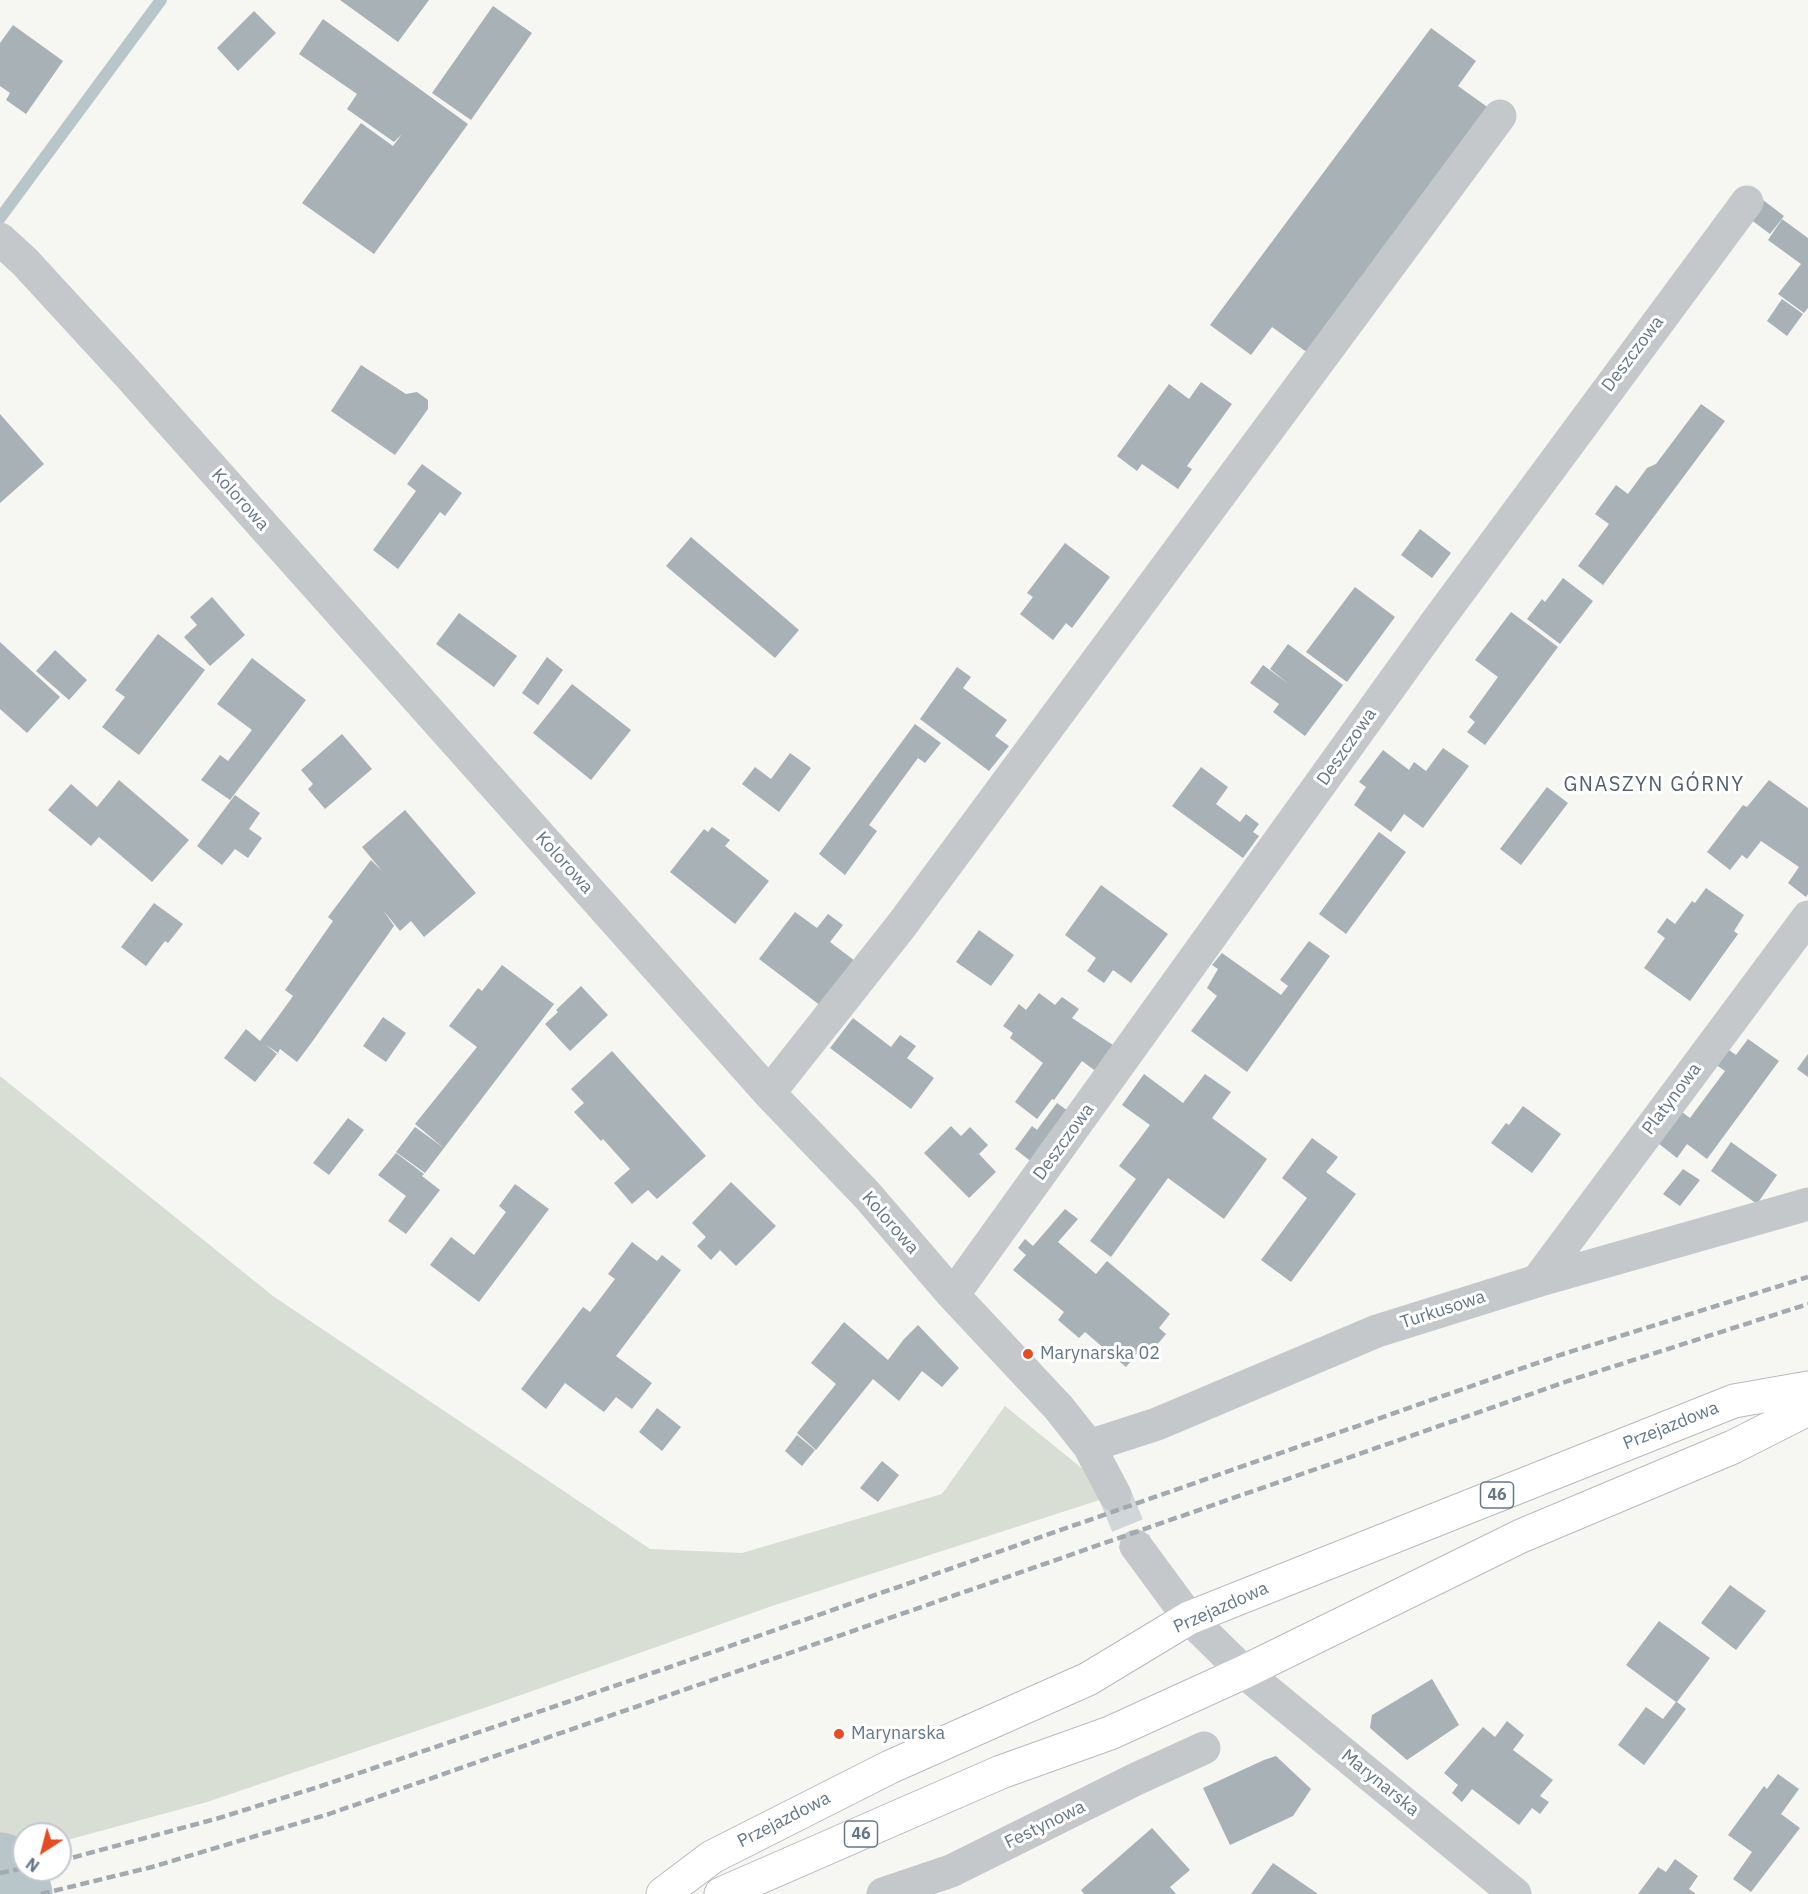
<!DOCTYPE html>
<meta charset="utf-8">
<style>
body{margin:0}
#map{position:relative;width:1808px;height:1894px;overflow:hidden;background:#f6f6f3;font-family:"IBM Plex Sans",sans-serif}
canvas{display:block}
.north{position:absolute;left:12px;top:1822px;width:60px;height:60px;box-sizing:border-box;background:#fff;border:2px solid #c1c9ce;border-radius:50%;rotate:216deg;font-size:16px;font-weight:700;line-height:24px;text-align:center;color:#657785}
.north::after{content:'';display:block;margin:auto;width:21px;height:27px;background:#e64c23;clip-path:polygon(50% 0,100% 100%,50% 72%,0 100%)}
</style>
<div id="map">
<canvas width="1808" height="1894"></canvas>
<div class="north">N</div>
</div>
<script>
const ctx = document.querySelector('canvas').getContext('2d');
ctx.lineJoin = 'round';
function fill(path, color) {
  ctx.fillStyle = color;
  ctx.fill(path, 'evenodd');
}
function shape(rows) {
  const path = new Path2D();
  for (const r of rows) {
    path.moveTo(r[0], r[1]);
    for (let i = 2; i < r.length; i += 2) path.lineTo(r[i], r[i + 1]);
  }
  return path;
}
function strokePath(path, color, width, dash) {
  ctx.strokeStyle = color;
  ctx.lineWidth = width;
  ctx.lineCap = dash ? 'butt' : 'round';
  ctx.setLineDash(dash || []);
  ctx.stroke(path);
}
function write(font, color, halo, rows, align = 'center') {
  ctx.font = font + ' "IBM Plex Sans",sans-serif';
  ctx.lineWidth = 6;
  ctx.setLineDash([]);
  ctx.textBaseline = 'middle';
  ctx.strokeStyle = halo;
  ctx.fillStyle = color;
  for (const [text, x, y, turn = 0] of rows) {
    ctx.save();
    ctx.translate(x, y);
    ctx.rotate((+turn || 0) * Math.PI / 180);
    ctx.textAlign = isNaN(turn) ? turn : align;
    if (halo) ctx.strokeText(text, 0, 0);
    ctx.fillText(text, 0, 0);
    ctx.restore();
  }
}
const green = shape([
 [0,1076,273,1296,650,1549,742,1553,942,1494,1005,1406,1115,1495,772,1606,487,1707,207,1802,60,1842,60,1834,24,1834,24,1852,0,1856]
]);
const stream = shape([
 [0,218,161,0]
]);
const river = shape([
 [0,1870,15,1894]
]);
const building = shape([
 [340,0,429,0,398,42],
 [493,6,532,33,471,120,432,93],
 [254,11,276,33,238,71,217,48],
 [323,19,468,124,374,254,302,203,361,123,393,146,402,134,394,142,347,109,357,94,299,54],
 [13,25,63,61,26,114,6,100,10,93,0,86,0,43],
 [1431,28,1476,61,1458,86,1493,111,1312,356,1272,327,1251,355,1210,325],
 [1763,200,1784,216,1770,234,1750,219],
 [1782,219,1808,238,1808,308,1804,313,1778,294,1801,264,1768,240],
 [1782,299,1803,314,1787,336,1767,321],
 [361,365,406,394,417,392,428,400,428,409,395,455,331,411],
 [1201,382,1232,404,1187,466,1192,469,1178,489,1142,464,1137,471,1117,456,1169,384,1189,399],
 [1701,404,1725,421,1603,585,1578,566,1609,524,1595,514,1616,485,1628,494,1647,468,1656,464],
 [0,414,44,464,0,503],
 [422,464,462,493,445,516,440,512,398,569,373,550,416,491,407,484],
 [1420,529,1451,553,1432,578,1401,555],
 [691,537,799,630,775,658,666,566],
 [1065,543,1110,577,1072,628,1066,623,1053,640,1020,614,1033,597,1027,593],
 [1563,578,1593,601,1560,644,1527,619,1542,599,1545,602],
 [1355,587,1395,617,1347,682,1306,652],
 [212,597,245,635,210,666,184,637,197,625,190,617],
 [1511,612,1558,647,1485,745,1467,732,1475,722,1469,717,1498,677,1475,660],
 [459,613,517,656,494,687,436,644],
 [158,634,205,670,139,755,102,727,125,697,115,690],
 [0,642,60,697,27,733,0,709],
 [1288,644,1343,685,1305,736,1273,712,1279,704,1250,683,1263,665,1290,685,1270,669],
 [55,650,87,680,69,700,36,671],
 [547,657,563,670,538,705,522,693],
 [252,658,306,700,230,800,201,780,220,755,228,761,252,730,217,704],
 [957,667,971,677,963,688,1007,720,995,736,1009,746,989,771,920,719],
 [572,684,631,730,591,780,533,733],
 [915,724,941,743,925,763,918,758,869,825,877,831,845,875,819,854],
 [342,734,372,769,325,809,308,789,313,784,301,770],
 [1443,748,1469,766,1423,828,1404,814,1391,832,1354,805,1366,787,1359,782,1383,750,1409,770,1414,762,1426,771],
 [790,753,811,768,779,812,742,784,755,767,771,779],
 [1201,767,1228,787,1216,804,1240,822,1246,814,1259,824,1253,832,1259,836,1243,858,1172,806],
 [119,780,189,840,152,882,99,837,91,846,48,810,71,784,97,807],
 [1769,780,1808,808,1808,894,1806,897,1788,883,1799,867,1761,841,1747,859,1742,855,1730,870,1707,852,1743,805,1747,807],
 [1547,787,1568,803,1521,865,1500,849],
 [235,795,260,813,249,829,262,838,248,858,235,849,222,865,197,846],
 [405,810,476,893,424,937,411,921,400,931,383,910,394,926,312,1042,297,1062,280,1049,278,1053,265,1044,277,1054,255,1082,224,1058,246,1029,260,1041,278,1017,293,996,285,990,333,921,328,917,371,860,382,871,362,847],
 [712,827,730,840,725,846,769,881,735,924,670,872,704,829,708,832],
 [1379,832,1406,852,1346,934,1319,914],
 [1101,885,1168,934,1131,983,1113,970,1104,983,1087,971,1096,958,1065,935],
 [1706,888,1744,915,1734,931,1738,934,1690,1001,1644,968,1665,938,1657,932,1667,918,1675,924,1692,901,1695,903],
 [154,903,183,924,168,943,165,941,146,966,121,947],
 [795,912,817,928,828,914,843,925,830,942,859,964,825,1009,759,959],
 [979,930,1014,955,991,986,956,962],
 [1309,941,1330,956,1247,1072,1191,1031,1217,996,1207,988,1218,969,1212,965,1222,953,1281,995,1288,986,1280,980],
 [502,965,554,1004,444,1148,415,1124,477,1047,449,1026,478,988,482,991],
 [581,986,608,1015,570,1051,545,1024,558,1012,556,1010],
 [1039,993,1055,1005,1062,997,1079,1009,1072,1018,1119,1049,1101,1075,1082,1061,1054,1100,1052,1099,1037,1119,1015,1102,1043,1063,1010,1038,1013,1033,1003,1026,1019,1004,1026,1010],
 [383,1017,406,1033,386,1062,363,1046],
 [853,1018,891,1047,900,1035,916,1046,907,1058,934,1078,911,1109,830,1048],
 [1748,1039,1779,1061,1707,1159,1687,1144,1677,1158,1658,1143,1682,1112,1690,1118,1725,1071,1715,1064,1726,1048,1736,1055],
 [612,1051,706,1156,657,1199,648,1190,632,1204,614,1183,630,1169,603,1139,601,1141,574,1112,584,1103,571,1089],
 [1808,1054,1808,1077,1797,1069],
 [1144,1074,1183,1103,1205,1074,1231,1092,1212,1118,1267,1159,1224,1219,1168,1178,1111,1257,1090,1241,1136,1179,1119,1166,1150,1125,1122,1105],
 [1057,1103,1071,1113,1033,1163,1015,1149,1032,1126,1037,1130],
 [1523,1106,1561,1134,1532,1173,1491,1143,1506,1123,1509,1125],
 [348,1118,364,1130,329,1175,313,1163],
 [951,1126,961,1136,970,1127,988,1145,979,1154,996,1172,969,1198,924,1153],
 [415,1127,444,1148,425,1173,396,1152],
 [1312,1138,1338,1157,1326,1172,1356,1194,1291,1282,1261,1260,1307,1198,1282,1178],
 [1731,1142,1777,1175,1757,1204,1711,1171],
 [396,1153,424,1174,422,1176,440,1190,406,1234,388,1221,406,1196,378,1175],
 [1683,1169,1700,1180,1680,1206,1663,1194],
 [731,1182,776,1226,736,1266,720,1250,711,1260,697,1246,706,1237,692,1223],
 [515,1184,549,1209,479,1302,430,1265,451,1237,474,1255,506,1212,499,1206],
 [1065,1209,1078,1219,1058,1242,1096,1274,1107,1261,1170,1314,1159,1328,1166,1334,1152,1351,1144,1345,1126,1367,1085,1332,1079,1338,1058,1320,1064,1312,1013,1270,1026,1255,1018,1248,1025,1239,1033,1246],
 [632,1242,657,1261,662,1255,681,1270,616,1356,652,1383,632,1409,616,1397,604,1412,565,1383,546,1409,521,1389,583,1307,590,1312,615,1279,608,1274],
 [844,1322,888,1360,904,1339,918,1325,959,1368,942,1387,922,1371,899,1401,873,1379,816,1450,797,1433,836,1384,811,1363],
 [657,1408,681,1427,662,1451,639,1432],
 [797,1435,815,1450,802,1466,785,1451],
 [882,1461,899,1475,878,1502,860,1488],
 [1730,1585,1766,1611,1736,1650,1701,1623],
 [1659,1621,1710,1658,1677,1702,1686,1709,1644,1765,1618,1745,1646,1707,1663,1719,1676,1702,1626,1665],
 [1432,1679,1459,1725,1407,1760,1370,1728,1372,1715],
 [1507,1721,1524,1735,1513,1750,1553,1780,1540,1796,1549,1802,1540,1814,1532,1808,1519,1825,1472,1789,1462,1802,1452,1793,1458,1785,1444,1773,1483,1727,1495,1737],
 [1276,1756,1311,1789,1293,1816,1230,1845,1203,1788,1264,1760],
 [1778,1774,1799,1789,1781,1814,1800,1828,1751,1892,1733,1879,1752,1852,1728,1835,1764,1786,1767,1789],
 [1152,1828,1190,1870,1170,1887,1176,1894,1084,1894,1081,1890],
 [1675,1859,1698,1876,1689,1889,1696,1894,1638,1894,1658,1867,1666,1872],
 [1273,1863,1318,1894,1251,1894]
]);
const minorTunnel = shape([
 [1115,1495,1136,1546]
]);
const minor = shape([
 [0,239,25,262,129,375,769,1093,867,1195,953,1295,1059,1408,1089,1446,1115,1495],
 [769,1093,901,926,1500,116],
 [1537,1281,1808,917],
 [953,1295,1438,620,1747,202],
 [1089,1446,1157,1424,1377,1331,1537,1281,1808,1204],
 [1136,1546,1189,1618,1244,1672,1515,1894],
 [883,1894,951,1871,1136,1779,1204,1748]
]);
const major = shape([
 [663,1894,712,1857,890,1767,1088,1679,1189,1618,1734,1401,1808,1388],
 [721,1894,1001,1772,1110,1733,1244,1672,1521,1536,1733,1447,1808,1409]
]);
const rail = shape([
 [60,1861,219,1818,321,1786,667,1668,1560,1355,1808,1277],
 [0,1873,24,1868],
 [41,1894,152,1867,329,1814,1568,1381,1808,1304]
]);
const markers = [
 [1028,1354,6,"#e64c23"],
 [839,1734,6,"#e64c23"]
];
const shields = [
 [1497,1495,33],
 [861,1834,33]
];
const shieldNames = [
 ["46",1497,1495],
 ["46",861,1834]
];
const streetNames = [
 ["Deszczowa",1633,354,-53],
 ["Kolorowa",240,500,48],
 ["Deszczowa",1347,747,-55],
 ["Kolorowa",564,863,48],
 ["Platynowa",1672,1099,-53],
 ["Deszczowa",1064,1142,-54],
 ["Kolorowa",890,1223,49],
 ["Turkusowa",1443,1310,-18],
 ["Przejazdowa",1671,1426,-22],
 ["Przejazdowa",1221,1608,-24],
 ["Marynarska",1380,1783,39],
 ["Przejazdowa",784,1820,-27],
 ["Festynowa",1045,1825,-26]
];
const poiNames = [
 ["Marynarska 02",1040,1354],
 ["Marynarska",851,1734]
];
const neighbourhoodNames = [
 ["GNASZYN GÓRNY",1654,785]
];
fill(green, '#d8ded4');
strokePath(stream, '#b9c6c9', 12);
strokePath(river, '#b9c6c9', 75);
fill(building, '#a8b1b6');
strokePath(minorTunnel, '#d2d6d8', 33, [33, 16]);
strokePath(major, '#b7bbbf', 35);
strokePath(minor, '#c4c8cb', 33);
strokePath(major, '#fff', 33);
strokePath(rail, '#a2a9af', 4.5, [9, 4.5]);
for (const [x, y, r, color] of markers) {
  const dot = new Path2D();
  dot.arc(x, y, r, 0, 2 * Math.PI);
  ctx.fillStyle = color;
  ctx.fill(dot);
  strokePath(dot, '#fff', 2);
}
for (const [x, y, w] of shields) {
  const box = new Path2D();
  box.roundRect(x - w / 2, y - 13, w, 26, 4.5);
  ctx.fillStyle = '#fff';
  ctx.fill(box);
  strokePath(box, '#657785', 1.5);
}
write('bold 16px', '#657785', null, shieldNames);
write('18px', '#657785', '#fff', streetNames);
write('18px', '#657785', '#fff', poiNames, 'left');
ctx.letterSpacing = '1.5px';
write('20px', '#53606a', '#fff', neighbourhoodNames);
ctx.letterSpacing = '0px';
</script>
